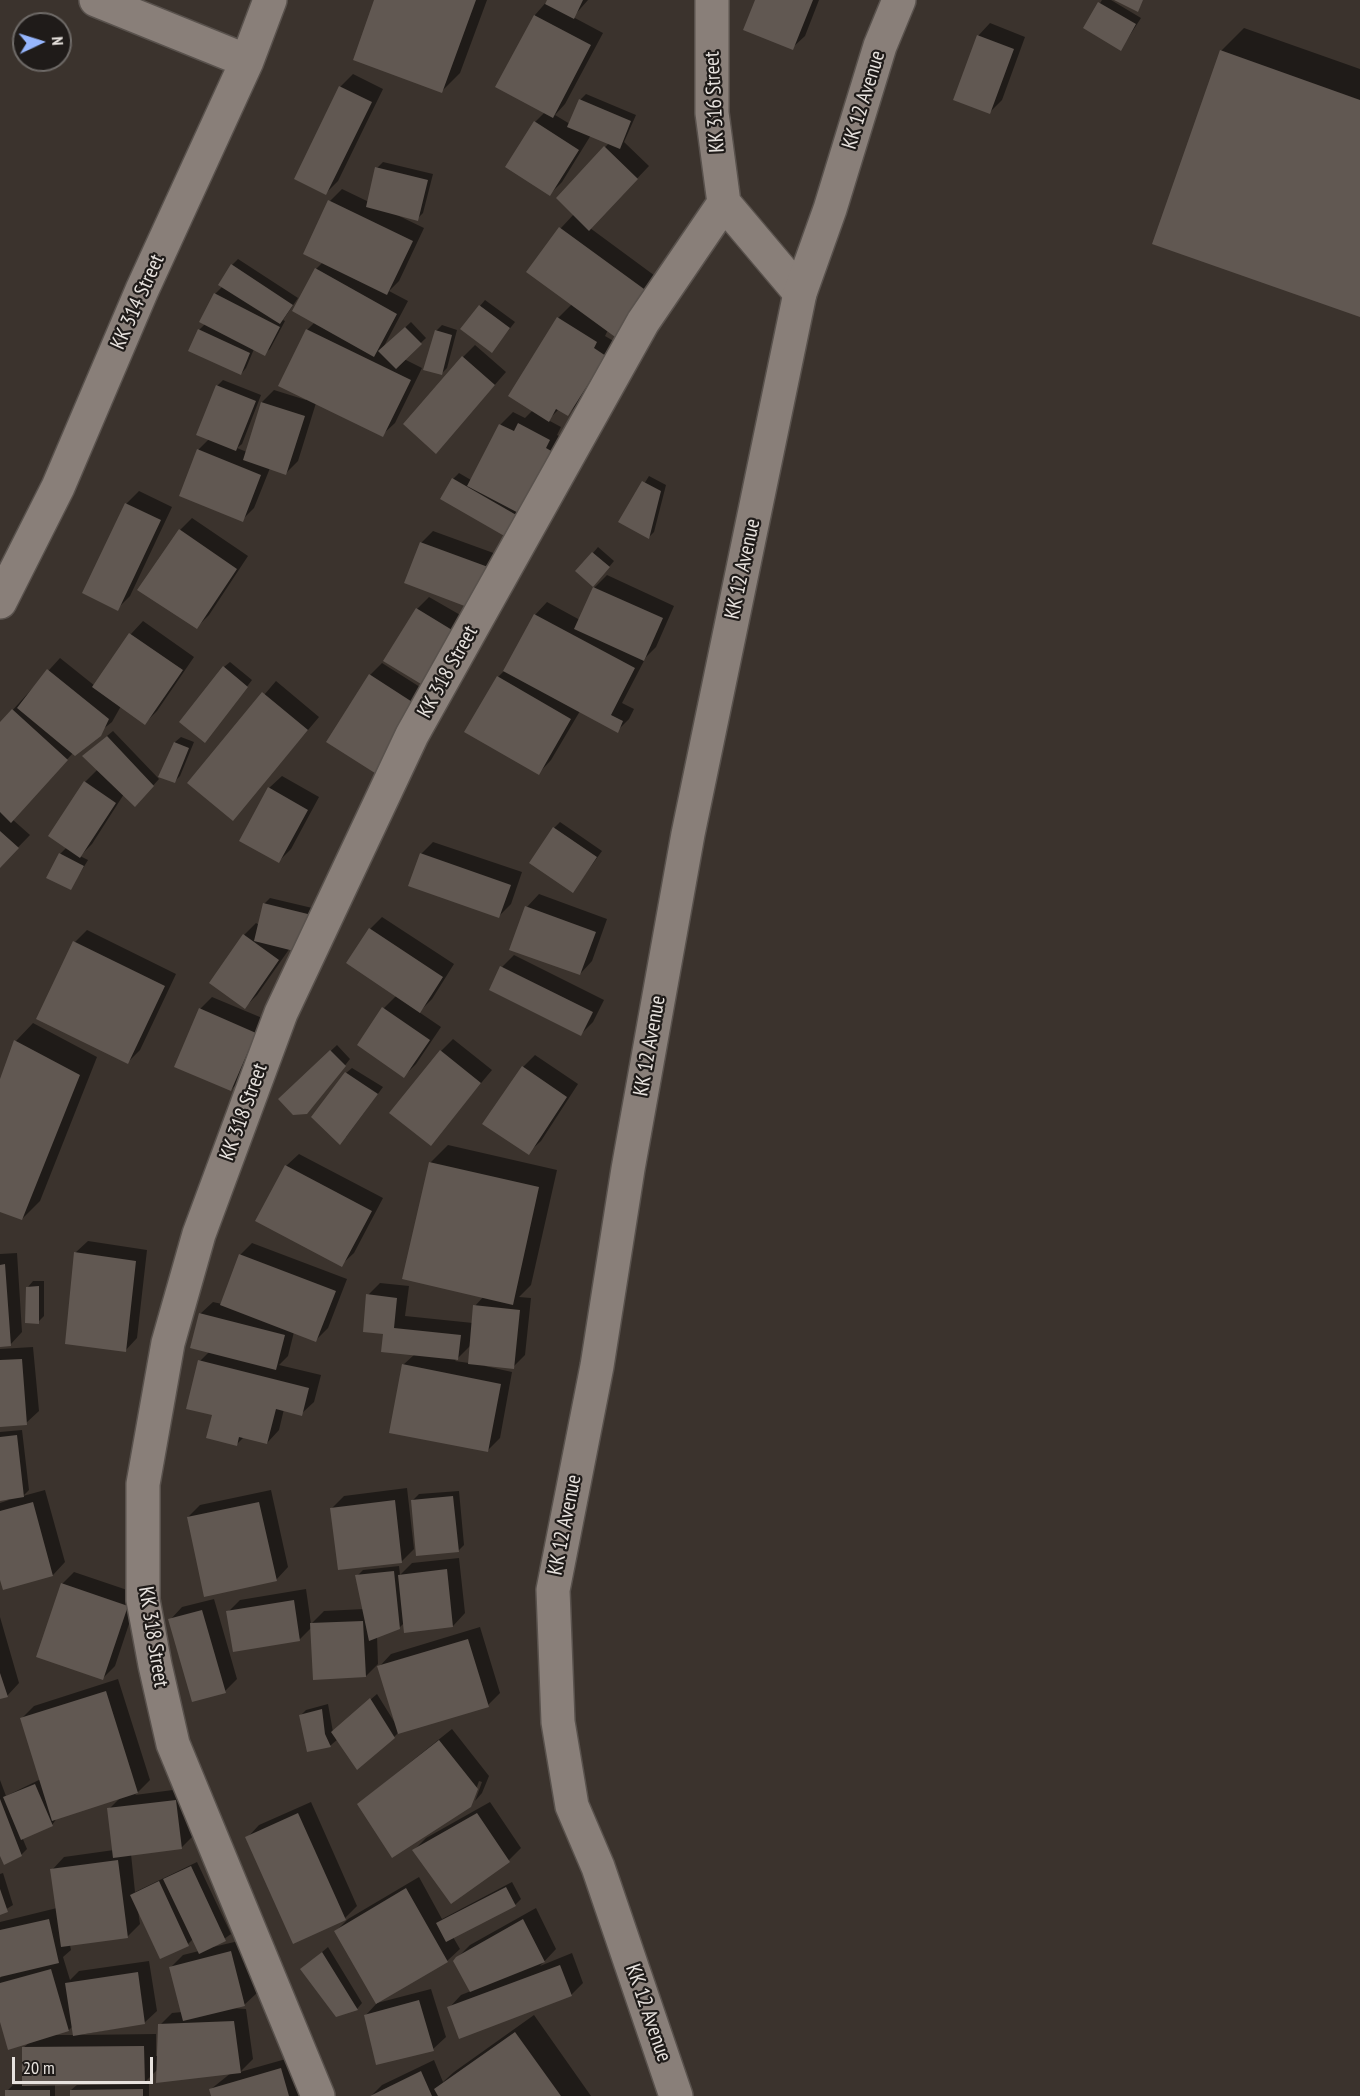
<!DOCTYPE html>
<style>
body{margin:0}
#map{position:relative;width:1360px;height:2096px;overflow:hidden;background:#3b332d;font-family:"PT Sans Narrow",sans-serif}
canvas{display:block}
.north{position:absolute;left:12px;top:12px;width:60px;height:60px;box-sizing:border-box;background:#1f1b19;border:2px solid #6f6b68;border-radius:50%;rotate:86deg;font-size:16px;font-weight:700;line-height:24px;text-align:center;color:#e7e2de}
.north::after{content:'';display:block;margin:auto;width:21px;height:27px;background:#96b6fd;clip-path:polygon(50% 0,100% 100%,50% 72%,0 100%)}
.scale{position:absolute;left:12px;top:2057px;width:141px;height:27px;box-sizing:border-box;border:3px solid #e7e2de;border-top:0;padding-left:8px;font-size:18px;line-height:21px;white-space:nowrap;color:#e7e2de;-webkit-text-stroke:4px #1f1b19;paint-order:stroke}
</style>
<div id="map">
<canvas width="1360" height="2096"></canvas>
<div class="north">N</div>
<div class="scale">20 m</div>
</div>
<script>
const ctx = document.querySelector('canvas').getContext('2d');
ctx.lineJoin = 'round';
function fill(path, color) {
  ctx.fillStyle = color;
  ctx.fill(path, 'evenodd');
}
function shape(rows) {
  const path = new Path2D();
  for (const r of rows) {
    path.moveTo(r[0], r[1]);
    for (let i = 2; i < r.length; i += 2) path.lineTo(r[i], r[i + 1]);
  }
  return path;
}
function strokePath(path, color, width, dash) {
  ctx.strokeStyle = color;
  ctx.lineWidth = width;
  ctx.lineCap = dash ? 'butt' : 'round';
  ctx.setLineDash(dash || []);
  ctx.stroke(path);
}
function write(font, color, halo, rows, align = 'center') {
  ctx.font = font + ' "PT Sans Narrow",sans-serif';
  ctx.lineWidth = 4.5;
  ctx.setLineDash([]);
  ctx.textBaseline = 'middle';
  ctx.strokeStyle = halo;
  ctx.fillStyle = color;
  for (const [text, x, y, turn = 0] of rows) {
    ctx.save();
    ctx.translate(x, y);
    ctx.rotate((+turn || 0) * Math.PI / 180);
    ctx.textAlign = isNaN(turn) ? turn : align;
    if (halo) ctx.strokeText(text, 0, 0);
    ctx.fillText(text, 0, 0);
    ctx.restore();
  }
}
const shadow = shape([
 [376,0,487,0,460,73,442,91],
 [548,0,588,0,573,17,603,33,565,104,555,115,570,124,580,100,586,94,636,115,624,142,649,166,590,228,666,284,608,330,605,336,617,343,580,402,568,414,559,409,548,420,561,427,557,435,572,443,519,533,453,479,459,473,471,480,501,424,513,412,525,418,533,410,558,318,572,304,529,272,561,228,574,214,558,198,609,143,591,135,562,182,550,194,535,122,545,112,535,15],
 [757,0,819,0,805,36,792,48],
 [1102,0,1111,0,1141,18,1121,49,1085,28],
 [990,23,1025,37,1002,100,990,112,978,36],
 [1244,28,1360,69,1360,316,1221,51],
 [353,74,383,89,338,181,326,193,296,178,340,87],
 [383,162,433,174,423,213,417,219,397,215,424,228,399,281,389,291,408,301,383,348,411,322,426,338,404,359,422,368,395,423,382,435,316,403,298,461,286,473,270,468,254,508,242,520,181,495,199,449,209,439,217,386,223,380,261,395,242,444,237,448,247,452,262,402,274,390,306,400,307,330,315,322,316,269,323,262,330,201,342,189,369,202,377,168],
 [238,259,298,298,283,320,285,321,270,349,264,354,254,349,246,368,241,374,199,330,205,324,201,322,215,294,223,286,232,265],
 [485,300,515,322,492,351,480,306],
 [442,325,457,330,447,368,441,374,436,331],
 [475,345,506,372,436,452,463,357],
 [649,476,666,485,654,532,648,538,621,521],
 [139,491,172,507,130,596,117,609,84,593,126,504],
 [192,518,248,556,209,615,196,628,180,530],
 [433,531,510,559,495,599,421,543],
 [598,547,614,561,599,579,593,553],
 [607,575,674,606,656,647,646,657,622,703,634,709,629,719,617,731,580,711,551,760,539,773,498,677,506,669,535,615,547,602,580,620,594,588],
 [429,597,469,620,426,685,417,609],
 [143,621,194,657,157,711,145,723,121,706,112,722,73,753,12,819,30,835,0,866,0,724,60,658,95,686,131,634],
 [230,662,252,680,210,735,224,667],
 [382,663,431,694,390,761,370,675],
 [276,681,319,717,233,819,189,783],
 [113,731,159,779,141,799,124,794,92,844,80,856,88,860,71,888,60,854,67,847,85,782,98,769,90,750],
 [181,737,194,742,180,776,174,782,175,742],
 [282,776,319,797,291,849,279,861,269,788],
 [560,822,602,851,573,891,554,828],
 [433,842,522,872,511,904,499,916,421,854],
 [539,894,607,919,592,961,580,974,527,907],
 [270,898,325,911,290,948,257,995,245,1007,244,935,256,923,259,925,264,904],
 [382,917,454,964,432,999,419,1012,441,1027,416,1064,404,1076,384,1008,397,995,348,963,370,929],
 [87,930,176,974,140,1050,128,1062,75,942],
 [514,955,604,1000,593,1022,581,1034,502,967],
 [212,997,267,1020,243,1077,231,1090,200,1009],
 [33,1023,97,1057,40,1201,22,1219,0,1210,0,1083,16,1041],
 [453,1039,492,1070,430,1144,441,1051],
 [337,1045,350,1059,313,1106,280,1099],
 [535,1055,578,1084,541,1141,528,1153,523,1067],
 [352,1068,383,1087,346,1137,346,1073],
 [448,1145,557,1170,531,1285,519,1297,531,1298,525,1355,513,1367,485,1364,485,1366,512,1372,500,1438,488,1450,403,1365,415,1354,384,1333,368,1295,380,1283,409,1286,405,1316,473,1323,475,1306,484,1296,430,1163],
 [471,1345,469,1363,455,1361],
 [299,1154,383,1198,354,1253,341,1265,286,1166],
 [88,1241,147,1250,137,1338,125,1351,75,1253],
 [252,1243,347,1279,328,1328,316,1340,294,1332,288,1356,279,1365,321,1375,314,1402,301,1414,284,1409,279,1430,267,1443,244,1437,236,1445,213,1414,200,1361,209,1352,200,1314,213,1302,222,1304,240,1255],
 [17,1253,22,1332,10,1345,0,1345,0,1254],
 [33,1281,44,1281,44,1316,38,1322,28,1287],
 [33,1347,39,1411,26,1423,0,1425,0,1349],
 [22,1430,29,1490,23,1496,45,1490,65,1562,53,1575,0,1575,0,1503,9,1500,0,1499,0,1432],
 [407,1488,414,1549,402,1561,332,1508,344,1496],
 [271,1490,288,1567,276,1580,188,1517,200,1505],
 [459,1491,464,1545,458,1551,413,1500,419,1494],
 [459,1558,465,1613,453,1626,405,1622,399,1628,377,1636,378,1664,366,1676,312,1627,300,1639,228,1612,240,1600,306,1589,311,1624,324,1611,364,1609,357,1576,363,1570,399,1566,400,1575,412,1563],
 [74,1572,139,1594,115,1666,103,1678,62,1584],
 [214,1599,237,1679,225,1691,170,1620,182,1607],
 [0,1617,19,1683,7,1696,0,1697],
 [480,1627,500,1693,488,1705,398,1733,394,1737,338,1739,331,1745,309,1751,300,1716,306,1710,328,1704,333,1732,377,1694,395,1723,379,1667,391,1654],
 [118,1679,150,1780,135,1795,188,1788,194,1835,182,1847,131,1854,135,1892,197,1862,231,1934,213,1947,243,1940,257,1993,244,2005,231,2008,246,2009,253,2059,240,2072,293,2057,304,2096,210,2096,213,2095,211,2089,231,2073,158,2069,143,2084,149,2084,149,2096,71,2096,71,2090,78,2084,55,2084,55,2096,7,2096,7,2091,13,2085,24,2085,23,2048,30,2042,0,2017,0,1978,3,1974,0,1975,0,1922,57,1908,52,1870,64,1857,114,1850,109,1809,120,1798,57,1818,52,1825,22,1837,27,1849,21,1855,0,1853,0,1780,6,1796,41,1779,22,1718,34,1706],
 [138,1910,188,1944,193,1939,199,1951,183,1955,171,1967,182,2012,172,2013,160,2025,159,2056,156,2056,156,2034,80,2035,144,2023,157,2011,149,1961,79,1971,70,1980,63,1957,71,1950,70,1945,127,1937,140,1924],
 [73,2026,74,2035,54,2035,69,2030],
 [452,1729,489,1776,482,1793,475,1801,482,1782,479,1781,470,1806,358,1804],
 [311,1802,357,1906,345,1918,247,1838,259,1825],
 [490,1802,521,1848,509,1860,414,1850,426,1838],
 [3,1873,13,1905,0,1913,0,1874],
 [419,1877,442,1919,512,1882,521,1899,515,1905,453,1937,460,1949,447,1961,377,2002,336,1931,348,1919],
 [536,1908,556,1949,540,1966,572,1953,583,1983,571,1995,449,2008,461,1995,471,1991,457,1958,470,1945],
 [328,1947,362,2003,357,2009,308,1964],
 [431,1989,446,2037,433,2049,366,2015,377,2003],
 [534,2015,591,2096,371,2096,382,2085,434,2060,443,2082,454,2072]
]);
const building = shape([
 [374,0,476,0,442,93,353,60],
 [547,0,583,0,574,19,545,4],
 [755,0,813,0,793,50,743,30],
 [1114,0,1143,0,1138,12],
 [1098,2,1136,24,1121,51,1083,28],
 [534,15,591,45,553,118,495,87],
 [977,35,1014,49,990,114,953,100],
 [1220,50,1360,100,1360,317,1152,244],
 [339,86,372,102,326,195,294,179],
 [579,99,631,121,620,149,567,127],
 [534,121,579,150,550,196,505,167],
 [604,146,638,179,589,231,556,198],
 [375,167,428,180,418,221,366,207],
 [328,200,413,241,387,295,303,254],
 [559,227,655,297,622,342,526,272],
 [231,264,293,305,280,324,218,285],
 [315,268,397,314,374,357,292,311],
 [214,293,280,327,265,356,199,322],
 [479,305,510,328,492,353,460,329],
 [557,317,597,342,594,348,606,356,568,416,556,409,549,422,508,396],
 [405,327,422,344,396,369,378,351],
 [198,329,250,353,241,375,188,351],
 [306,329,411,380,383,437,278,386],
 [435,330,452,335,442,375,423,370],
 [462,356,495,385,436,454,403,424],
 [216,385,256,401,236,451,196,435],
 [261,402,305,416,286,475,243,460],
 [518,423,550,440,546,448,560,456,528,518,467,486,499,424,514,431],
 [197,449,261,475,243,522,179,496],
 [452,478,525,520,513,541,440,499],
 [642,481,661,491,649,539,618,522],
 [125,503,161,520,118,611,82,593],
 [179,529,237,569,197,629,137,590],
 [420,542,499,571,483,613,404,583],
 [592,552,610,567,593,587,575,571],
 [593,587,663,618,644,661,574,629],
 [416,608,457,633,426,687,383,661],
 [534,614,635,668,611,715,623,721,618,733,503,671],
 [129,633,183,670,145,725,92,687],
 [223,666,248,687,205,743,179,722],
 [47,669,109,719,101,736,75,756,17,708],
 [369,674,420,707,378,775,326,742],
 [497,676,571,719,539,775,464,732],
 [262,692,308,730,233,821,187,783],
 [12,709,68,760,11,823,0,812,0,722],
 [107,736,154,786,135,807,82,756],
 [174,742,189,748,175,783,158,777],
 [84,781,116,803,80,858,48,836],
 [268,787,308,810,279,863,239,841],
 [553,827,597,857,573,893,529,863],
 [0,831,19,848,0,868],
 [59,853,84,866,71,890,46,878],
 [420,853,511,885,499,918,408,886],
 [263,903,320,917,310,955,254,941],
 [525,906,596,932,580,975,509,950],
 [369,928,443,977,420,1013,346,963],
 [243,934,279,960,245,1009,209,983],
 [73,941,165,986,128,1064,36,1019],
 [500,966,593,1012,581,1036,489,990],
 [382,1007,430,1040,404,1078,357,1045],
 [199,1008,256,1033,231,1091,174,1067],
 [14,1040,80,1075,22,1220,0,1212,0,1079],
 [330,1050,346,1066,307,1114,293,1115,278,1099],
 [440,1050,481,1083,431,1146,389,1113],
 [522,1066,567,1097,529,1155,482,1124],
 [345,1072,378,1094,340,1145,311,1117],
 [429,1162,539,1187,513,1305,402,1279],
 [285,1165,372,1211,342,1267,255,1221],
 [74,1252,136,1261,126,1352,65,1344],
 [239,1254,336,1291,316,1342,220,1305],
 [5,1264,11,1346,0,1347,0,1265],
 [39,1286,39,1324,25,1323,26,1287],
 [366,1294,397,1298,394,1328,461,1335,458,1360,381,1352,383,1334,363,1332],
 [473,1305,520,1310,514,1369,468,1364],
 [199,1313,285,1335,276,1370,190,1348],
 [22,1359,27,1425,0,1427,0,1360],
 [198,1360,309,1388,302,1416,276,1409,267,1444,239,1437,237,1446,206,1438,212,1415,186,1409],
 [402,1364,501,1384,488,1452,389,1433],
 [17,1435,24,1497,0,1501,0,1437],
 [453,1496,459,1552,416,1556,411,1500],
 [395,1500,402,1563,338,1570,330,1508],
 [33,1502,53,1576,3,1590,0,1580,0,1511],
 [259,1502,277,1581,204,1597,187,1517],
 [447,1569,453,1627,404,1633,398,1575],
 [394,1571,400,1629,369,1641,355,1575],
 [61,1583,128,1606,103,1680,36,1657],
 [294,1600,300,1641,233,1652,226,1611],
 [202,1610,226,1693,192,1702,168,1619],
 [363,1621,366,1677,313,1680,310,1623],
 [468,1639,489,1707,398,1734,377,1666],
 [0,1673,8,1697,0,1699],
 [106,1691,138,1793,52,1821,20,1718],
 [370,1698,395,1738,357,1770,331,1732],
 [322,1709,325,1734,331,1747,307,1752,299,1715],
 [439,1740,478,1789,471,1807,392,1858,357,1804],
 [35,1784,53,1826,21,1840,3,1797],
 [0,1799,22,1856,4,1865,0,1856],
 [176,1800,182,1849,113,1858,107,1808],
 [298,1813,346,1920,293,1944,245,1837],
 [477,1813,510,1862,451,1904,412,1850],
 [118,1860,128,1938,61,1947,50,1869],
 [191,1866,226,1941,199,1954,163,1879],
 [159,1881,189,1946,160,1959,130,1895],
 [506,1887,516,1906,446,1942,436,1923],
 [406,1888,448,1962,376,2004,334,1931],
 [0,1889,8,1912,0,1915],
 [49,1919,59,1963,0,1977,0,1930],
 [523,1919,545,1962,470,1992,453,1961,456,1957],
 [231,1951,245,2006,183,2021,169,1967],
 [322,1952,358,2010,336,2017,300,1969],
 [560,1965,572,1996,459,2039,447,2007],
 [51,1969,69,2031,8,2050,0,2022,0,1983],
 [138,1972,145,2024,73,2036,65,1983],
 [419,2000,434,2051,376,2065,364,2015],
 [234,2021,241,2073,156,2083,158,2024],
 [515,2032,561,2096,438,2096,434,2089],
 [144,2046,145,2084,22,2086,22,2047],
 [281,2068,289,2096,211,2096,209,2089],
 [421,2071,432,2096,370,2096],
 [143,2089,143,2096,70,2096,70,2090],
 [5,2090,50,2090,50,2096,5,2096]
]);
const street = shape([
 [96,0,247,61],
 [712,0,712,113,724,203],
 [724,203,800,293],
 [0,602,58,487,142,290,247,61,270,0],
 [318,2096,173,1744,155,1665,143,1600,143,1484,168,1343,199,1234,281,1013,412,735,643,322,724,203]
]);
const secondary = shape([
 [676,2096,598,1867,572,1806,558,1722,553,1590,597,1366,628,1169,688,834,800,293,830,209,880,46,899,0]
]);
const streetNames = [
 ["KK 12 Avenue",864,100,-73],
 ["KK 316 Street",715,102,-93],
 ["KK 314 Street",138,302,-66],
 ["KK 12 Avenue",743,569,-78],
 ["KK 318 Street",448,672,-61],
 ["KK 12 Avenue",650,1046,-80],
 ["KK 318 Street",244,1112,-70],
 ["KK 12 Avenue",565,1525,-79],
 ["KK 318 Street",153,1637,81],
 ["KK 12 Avenue",648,2013,71]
];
fill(shadow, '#0007');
fill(building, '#615852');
strokePath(street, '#59524d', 36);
strokePath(secondary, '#59524d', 36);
strokePath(street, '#897f79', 33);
strokePath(secondary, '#897f79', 33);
write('21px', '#e7e2de', '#1f1b19', streetNames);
</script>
